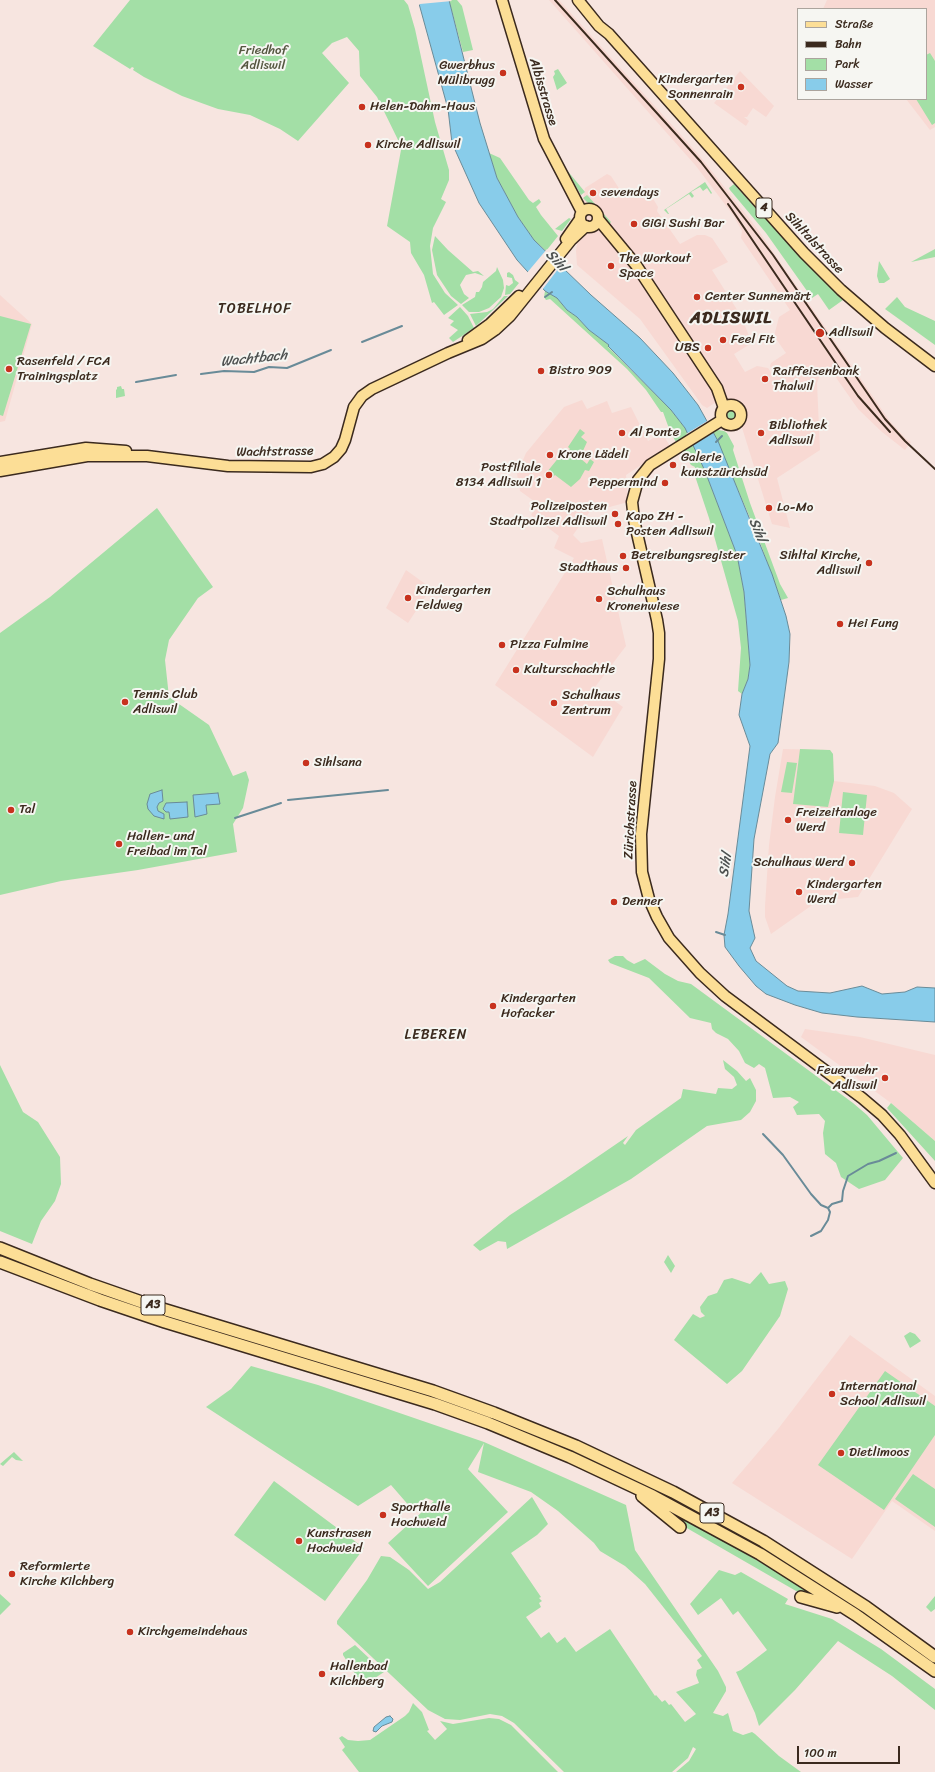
<!DOCTYPE html>
<meta charset="utf-8">
<style>
body{margin:0}
#map{position:relative;width:935px;height:1772px;overflow:hidden;background:#f7e5e0;font-family:Sriracha,sans-serif}
canvas{display:block}
.legend{position:absolute;left:797px;top:8px;width:130px;height:92px;box-sizing:border-box;background:#f6f6f2;border:1px solid #aba49d;margin:0;padding:5px 7px;list-style:none;font-size:12px;color:#3b2a1e}
.legend li{display:flex;align-items:center;gap:8px;height:20px}
.legend b{width:20px;border:1px solid #aba49d}
.scale{position:absolute;left:797px;top:1746px;width:103px;height:18px;box-sizing:border-box;border:2px solid #3b2a1e;border-top:0;padding-left:5px;font-size:12px;line-height:14px;white-space:nowrap;color:#3b2a1e;-webkit-text-stroke:3px #f6f6f2;paint-order:stroke}
</style>
<div id="map">
<canvas width="935" height="1772"></canvas>
<ul class="legend">
<li><b style="height:5px;background:#fcde96"></b>Straße</li>
<li><b style="height:5px;background:#3b2a1e"></b>Bahn</li>
<li><b style="height:11px;background:#a3dfa6"></b>Park</li>
<li><b style="height:11px;background:#88ccea"></b>Wasser</li>
</ul>
<div class="scale">100 m</div>
</div>
<script>
const ctx = document.querySelector('canvas').getContext('2d');
ctx.lineJoin = 'round';
function fill(path, color) {
  ctx.fillStyle = color;
  ctx.fill(path, 'evenodd');
}
function shape(rows) {
  const path = new Path2D();
  for (const r of rows) {
    if (r.length === 3) {
      path.moveTo(r[0] + r[2], r[1]);
      path.arc(r[0], r[1], r[2], 0, 2 * Math.PI);
      continue;
    }
    path.moveTo(r[0], r[1]);
    for (let i = 2; i < r.length; i += 2) path.lineTo(r[i], r[i + 1]);
  }
  return path;
}
function strokePath(path, color, width, dash) {
  ctx.strokeStyle = color;
  ctx.lineWidth = width;
  ctx.lineCap = dash ? 'butt' : 'round';
  ctx.setLineDash(dash || []);
  ctx.stroke(path);
}
function write(font, color, halo, rows, align = 'center') {
  ctx.font = font + ' Sriracha,sans-serif';
  ctx.lineWidth = 4;
  ctx.setLineDash([]);
  ctx.textBaseline = 'middle';
  ctx.strokeStyle = halo;
  ctx.fillStyle = color;
  for (const [text, x, y, turn = 0] of rows) {
    ctx.save();
    ctx.translate(x, y);
    ctx.rotate((+turn || 0) * Math.PI / 180);
    ctx.textAlign = isNaN(turn) ? turn : align;
    if (halo) ctx.strokeText(text, 0, 0);
    ctx.fillText(text, 0, 0);
    ctx.restore();
  }
}
const built = shape([
 [549,0,559,0,699,155,756,227,889,420,906,439,911,442,905,450,882,432,858,409,830,369,820,375,817,383,820,450,777,478,790,528,772,524,734,402,716,402,707,408,702,405,640,319,577,265,576,251,585,188,607,174,611,176,624,196,646,187,658,207,657,211,680,244,697,235,705,235,712,238,728,262,712,270,741,316,752,343,734,354,745,372,757,366,768,368,774,377,776,376,770,366,771,363,786,353,774,336,779,317,790,310,741,238,742,231,733,215,696,166],
 [827,0,935,0,935,127,930,130,906,99,926,99,926,9,823,9],
 [740,71,774,106,766,117,753,108,747,117,744,117,749,121,746,126,714,103],
 [0,295,32,324,5,421,0,422],
 [582,400,587,409,607,401,612,413,631,407,648,441,662,433,670,446,626,475,628,502,595,511,593,507,573,535,581,543,602,539,626,646,595,687,623,707,593,757,495,685,574,558,554,548,559,536,531,515,538,504,520,491,517,474,526,453,564,407],
 [406,570,431,588,408,623,386,608],
 [783,749,830,750,833,754,834,781,875,786,894,793,912,809,858,897,818,901,771,934,765,917,765,906,769,845,775,797],
 [805,1029,860,1037,935,1055,935,1141,891,1103,801,1037],
 [850,1335,935,1396,935,1531,892,1501,852,1559,732,1483,778,1429]
]);
const green = shape([
 [130,0,404,0,408,5,415,29,435,122,449,170,449,180,441,199,446,202,433,228,430,246,433,274,445,293,458,305,444,315,434,302,432,303,424,275,411,253,410,242,387,226,401,150,400,144,377,97,360,76,359,51,347,37,332,43,322,53,349,83,298,141,280,129,250,115,218,109,182,96,144,77,133,70,134,68,132,67,130,69,93,46],
 [449,0,457,0,462,6,473,50,463,52],
 [930,53,935,61,935,123,932,125,916,99,926,99,926,55],
 [558,69,567,83,557,90,553,77,555,74,554,71],
 [489,153,500,158,529,200,533,203,539,199,541,202,536,207,541,215,558,236,546,251,534,240,518,217,497,178],
 [566,169,585,192,581,195],
 [705,182,712,193,711,194,707,188,703,191,700,187,691,192,694,196,692,198,689,194,666,209,669,214,668,214,664,210],
 [734,184,800,257,843,300,829,310,818,294,812,298,766,233,730,190,729,188],
 [587,195,588,196,611,222,608,226,599,209,592,204,589,204,583,198],
 [569,218,571,219,562,231,555,229],
 [435,236,448,250,473,272,478,271,484,276,475,273,466,275,460,285,464,294,469,298,461,304,451,296,437,275,432,250],
 [935,249,935,257,911,262],
 [879,261,890,279,884,283,879,283,877,276],
 [497,267,503,280,504,288,501,297,489,308,479,312,469,312,462,305,475,297,476,292,479,292,482,287,483,282,496,271],
 [509,272,513,275,515,280,519,283,510,294,505,295,506,285,509,286,513,283,512,278,507,277,507,273],
 [545,291,557,298,567,310,577,317,589,330,609,345,608,347,671,410,685,428,705,471,737,555,744,592,750,665,748,679,742,694,738,691,741,648,738,621,709,518,694,473,695,467,691,465,671,434,663,412,661,412,646,390,627,369,550,299,546,300,544,297],
 [504,296,508,296,476,326,470,314,487,312,493,309],
 [897,297,905,307,935,321,935,345,885,309],
 [460,307,468,316,474,328,453,342,449,338,458,330,450,325,454,321,448,318],
 [0,316,31,324,3,416,0,415],
 [121,386,122,389,124,389,125,396,116,398,116,390,117,389,117,387],
 [731,415,4.5],
 [580,429,585,433,581,437,587,442,582,453,583,454,581,459,587,464,590,459,594,462,589,471,585,470,580,479,571,487,555,475,553,477,547,472,564,451,566,453,570,449,568,447],
 [718,430,724,431,727,433,734,446,733,450,750,503,780,584,788,598,781,600,757,534,713,432],
 [157,508,213,587,198,598,169,640,165,660,169,697,209,725,233,776,246,771,249,780,243,808,233,824,237,852,138,870,61,881,0,895,0,633,50,597],
 [800,749,830,750,833,754,834,781,828,807,793,804],
 [787,762,797,763,792,793,781,792],
 [843,792,867,795,863,835,839,833],
 [615,956,623,956,627,960,634,964,645,959,665,974,678,981,691,984,853,1103,867,1115,903,1158,885,1180,859,1189,841,1177,836,1163,825,1154,823,1133,825,1121,819,1114,797,1115,793,1107,799,1102,790,1097,773,1098,765,1068,759,1064,754,1068,745,1063,739,1051,728,1039,716,1033,712,1029,711,1023,690,1018,649,978,610,963,608,960],
 [723,1060,737,1071,746,1081,750,1078,756,1090,756,1101,750,1112,741,1120,707,1126,631,1179,507,1249,506,1242,498,1241,480,1251,473,1245,510,1215,565,1179,628,1136,623,1143,625,1145,636,1130,681,1098,683,1089,716,1094,718,1088,732,1089,737,1085,734,1077,725,1069],
 [0,1065,23,1112,38,1122,60,1157,61,1184,55,1201,41,1221,32,1244,0,1231],
 [891,1103,935,1141,935,1161,887,1108],
 [668,1255,675,1266,671,1273,664,1262],
 [761,1272,769,1284,785,1281,788,1289,780,1316,742,1371,727,1384,674,1340,693,1314,700,1318,705,1316,701,1312,700,1307,708,1296,717,1293,724,1280,732,1278,750,1284],
 [910,1332,915,1334,921,1341,910,1348,904,1336],
 [251,1366,318,1385,484,1442,626,1505,635,1550,718,1671,726,1687,726,1691,713,1713,723,1716,728,1713,733,1731,743,1735,752,1732,755,1734,779,1756,801,1772,676,1772,689,1761,696,1749,693,1747,688,1758,672,1772,564,1772,514,1723,502,1716,490,1714,460,1720,445,1719,428,1710,337,1624,337,1621,367,1580,381,1556,390,1557,409,1570,428,1589,440,1582,532,1497,548,1524,537,1535,511,1553,541,1597,539,1598,542,1601,539,1603,541,1607,526,1617,541,1638,549,1632,557,1643,565,1637,576,1652,610,1629,655,1696,656,1695,662,1702,665,1700,669,1705,671,1704,685,1722,696,1714,676,1692,699,1683,696,1675,697,1670,702,1668,697,1660,702,1656,645,1584,625,1566,600,1551,594,1543,558,1511,531,1492,478,1472,484,1443,468,1469,508,1512,428,1586,388,1543,434,1501,426,1498,411,1508,391,1485,358,1506,206,1407,231,1389],
 [885,1371,935,1406,935,1435,884,1510,818,1465],
 [14,1452,23,1461,16,1460,12,1457,3,1466,0,1464],
 [913,1474,935,1489,935,1527,895,1499],
 [274,1481,364,1548,325,1601,234,1535],
 [669,1513,698,1526,789,1579,815,1596,803,1595,685,1527],
 [719,1570,735,1575,741,1572,788,1599,785,1604,832,1619,881,1649,935,1689,935,1710,892,1676,838,1641,795,1690,759,1726,755,1713,736,1672,741,1670,767,1650,738,1611,733,1615,721,1598,698,1615,690,1604],
 [0,1594,11,1604,0,1615],
 [935,1596,935,1609,931,1612,926,1607],
 [355,1645,384,1672,363,1686,343,1655,343,1653],
 [413,1703,422,1712,429,1730,427,1731,435,1740,447,1729,440,1721,453,1724,489,1718,499,1719,511,1725,558,1772,359,1772,342,1750,345,1747,339,1738,342,1736,348,1740,358,1741,370,1740,405,1716,409,1712]
]);
const water = shape([
 [418,0,449,0,480,123,497,178,518,217,534,240,591,295,640,338,673,373,698,405,718,441,772,574,786,616,790,634,789,662,778,743,770,754,754,839,749,911,755,938,750,948,756,961,787,986,798,991,830,993,862,986,882,994,905,992,917,987,935,988,935,1022,857,1017,822,1013,795,1005,766,994,756,986,739,966,725,947,724,935,728,914,750,746,739,715,742,694,748,679,750,665,744,592,737,555,705,471,685,428,671,410,608,346,609,345,589,330,577,317,567,310,557,298,545,291,527,271,517,260,479,203,452,143,448,109,418,0],
 [162,790,163,801,159,803,157,807,158,811,164,814,164,819,154,816,148,809,147,804,150,794,162,790],
 [218,793,220,804,206,805,207,814,195,817,193,795,218,793],
 [187,802,188,817,170,819,169,812,166,812,163,809,166,803,187,802],
 [390,1716,393,1719,392,1722,382,1726,376,1732,373,1731,374,1727,386,1717,390,1716]
]);
const pier = shape([
 [416,0,451,0,452,1,420,4,418,6],
 [547,249,562,264,542,290,526,274],
 [709,420,715,431,691,446,686,434]
]);
const stream = shape([
 [545,297,552,292],
 [362,342,402,326],
 [201,374,224,371,254,372,269,367,287,368,331,350],
 [136,382,176,375],
 [716,442,722,436],
 [288,800,388,790],
 [235,818,281,803],
 [716,932,725,935],
 [763,1134,783,1155,811,1194,821,1205,828,1208],
 [811,1236,821,1231,828,1220,830,1212,828,1208,832,1204,842,1201,843,1191,848,1176,868,1164,879,1161,896,1153]
]);
const major = shape([
 [502,0,544,139,582,212],
 [578,0,599,26,609,34,804,253,841,290,885,328,935,366],
 [589,218,9],
 [598,219,636,265,717,388,724,408],
 [566,239,580,219],
 [468,340,490,324,519,296],
 [731,415,10],
 [722,420,650,465,638,480,632,502,634,520,657,620,659,633,659,659,641,834,642,872,649,899,657,917,669,938,700,973,725,996,862,1098,882,1115,900,1135,935,1183],
 [0,462,86,448,126,451],
 [0,471,87,456,147,456,228,466,311,467,323,464,334,457,341,449,345,440,354,407,362,396,372,389,448,353,482,339,495,330,510,316,571,240,586,226]
]);
const highway = shape([
 [0,1248,90,1284,156,1307,433,1391,494,1413,576,1446,673,1492,763,1541,866,1607,935,1657],
 [0,1262,100,1300,165,1322,435,1404,488,1423,570,1457,653,1496,760,1554,856,1615,935,1671],
 [642,1496,680,1527],
 [801,1597,837,1607]
]);
const rail = shape([
 [555,0,701,162,773,255,885,419,905,441,935,469],
 [728,204,858,396,890,432]
]);
const markers = [
 [503,73,4,"#c8321e"],
 [741,87,4,"#c8321e"],
 [362,107,4,"#c8321e"],
 [368,145,4,"#c8321e"],
 [593,193,4,"#c8321e"],
 [634,224,4,"#c8321e"],
 [611,266,4,"#c8321e"],
 [697,297,4,"#c8321e"],
 [820,333,5,"#c8321e"],
 [723,340,4,"#c8321e"],
 [708,348,4,"#c8321e"],
 [9,369,4,"#c8321e"],
 [541,371,4,"#c8321e"],
 [765,379,4,"#c8321e"],
 [622,433,4,"#c8321e"],
 [761,433,4,"#c8321e"],
 [550,455,4,"#c8321e"],
 [673,465,4,"#c8321e"],
 [549,475,4,"#c8321e"],
 [665,483,4,"#c8321e"],
 [769,508,4,"#c8321e"],
 [615,514,4,"#c8321e"],
 [618,524,4,"#c8321e"],
 [623,556,4,"#c8321e"],
 [869,563,4,"#c8321e"],
 [626,568,4,"#c8321e"],
 [408,598,4,"#c8321e"],
 [599,599,4,"#c8321e"],
 [840,624,4,"#c8321e"],
 [502,645,4,"#c8321e"],
 [516,670,4,"#c8321e"],
 [125,702,4,"#c8321e"],
 [554,703,4,"#c8321e"],
 [306,763,4,"#c8321e"],
 [11,810,4,"#c8321e"],
 [788,820,4,"#c8321e"],
 [119,844,4,"#c8321e"],
 [852,863,4,"#c8321e"],
 [799,892,4,"#c8321e"],
 [614,902,4,"#c8321e"],
 [493,1006,4,"#c8321e"],
 [885,1078,4,"#c8321e"],
 [832,1394,4,"#c8321e"],
 [841,1453,4,"#c8321e"],
 [383,1515,4,"#c8321e"],
 [299,1541,4,"#c8321e"],
 [12,1574,4,"#c8321e"],
 [130,1632,4,"#c8321e"],
 [322,1674,4,"#c8321e"]
];
const shields = [
 [764,208,16],
 [153,1305,24],
 [712,1513,24]
];
const shieldNames = [
 ["4",764,208],
 ["A3",153,1305],
 ["A3",712,1513]
];
const parkNames = [
 ["Friedhof",263,51],
 ["Adliswil",263,66]
];
const poiNames = [
 ["Gwerbhus",495,66,"right"],
 ["Mülibrugg",495,81,"right"],
 ["Kindergarten",733,80,"right"],
 ["Sonnenrain",733,95,"right"],
 ["Helen-Dahm-Haus",370,107],
 ["Kirche Adliswil",376,145],
 ["sevendays",601,193],
 ["GiGi Sushi Bar",642,224],
 ["The Workout",619,259],
 ["Space",619,274],
 ["Center Sunnemärt",705,297],
 ["Adliswil",829,333],
 ["Feel Fit",731,340],
 ["UBS",700,348,"right"],
 ["Rasenfeld / FCA",17,362],
 ["Trainingsplatz",17,377],
 ["Bistro 909",549,371],
 ["Raiffeisenbank",773,372],
 ["Thalwil",773,387],
 ["Bibliothek",769,426],
 ["Adliswil",769,441],
 ["Al Ponte",630,433],
 ["Krone Lädeli",558,455],
 ["Galerie",681,458],
 ["kunstzürichsüd",681,473],
 ["Postfiliale",541,468,"right"],
 ["8134 Adliswil 1",541,483,"right"],
 ["Peppermind",657,483,"right"],
 ["Polizeiposten",607,507,"right"],
 ["Stadtpolizei Adliswil",607,522,"right"],
 ["Lo-Mo",777,508],
 ["Kapo ZH -",626,517],
 ["Posten Adliswil",626,532],
 ["Betreibungsregister",631,556],
 ["Sihltal Kirche,",861,556,"right"],
 ["Adliswil",861,571,"right"],
 ["Stadthaus",618,568,"right"],
 ["Kindergarten",416,591],
 ["Feldweg",416,606],
 ["Schulhaus",607,592],
 ["Kronenwiese",607,607],
 ["Hei Fung",848,624],
 ["Pizza Fulmine",510,645],
 ["Kulturschachtle",524,670],
 ["Tennis Club",133,695],
 ["Adliswil",133,710],
 ["Schulhaus",562,696],
 ["Zentrum",562,711],
 ["Sihlsana",314,763],
 ["Tal",19,810],
 ["Freizeitanlage",796,813],
 ["Werd",796,828],
 ["Hallen- und",127,837],
 ["Freibad im Tal",127,852],
 ["Schulhaus Werd",844,863,"right"],
 ["Kindergarten",807,885],
 ["Werd",807,900],
 ["Denner",622,902],
 ["Kindergarten",501,999],
 ["Hofacker",501,1014],
 ["Feuerwehr",877,1071,"right"],
 ["Adliswil",877,1086,"right"],
 ["International",840,1387],
 ["School Adliswil",840,1402],
 ["Dietlimoos",849,1453],
 ["Sporthalle",391,1508],
 ["Hochweid",391,1523],
 ["Kunstrasen",307,1534],
 ["Hochweid",307,1549],
 ["Reformierte",20,1567],
 ["Kirche Kilchberg",20,1582],
 ["Kirchgemeindehaus",138,1632],
 ["Hallenbad",330,1667],
 ["Kilchberg",330,1682]
];
const streetNames = [
 ["Albisstrasse",543,92,73],
 ["Sihltalstrasse",814,243,47],
 ["Wachtstrasse",275,452,-1],
 ["Zürichstrasse",631,820,-87]
];
const waterNames = [
 ["Sihl",556,261,46],
 ["Wachtbach",254,359,-6],
 ["Sihl",757,530,68],
 ["Sihl",726,865,-81]
];
const neighbourhoodNames = [
 ["TOBELHOF",255,309],
 ["LEBEREN",436,1035]
];
const districtNames = [
 ["ADLISWIL",731,319]
];
fill(built, '#f8d9d3');
fill(green, '#a3dfa6');
fill(water, '#88ccea');
strokePath(water, '#698b98', 1);
fill(pier, '#f7e5e0');
strokePath(stream, '#698b98', 2);
strokePath(major, '#3b2a1e', 13);
strokePath(highway, '#3b2a1e', 14);
strokePath(major, '#fcde96', 10);
strokePath(highway, '#fcde96', 11);
strokePath(rail, '#3b2a1e', 2);
for (const [x, y, r, color] of markers) {
  const dot = new Path2D();
  dot.arc(x, y, r, 0, 2 * Math.PI);
  ctx.fillStyle = color;
  ctx.fill(dot);
  strokePath(dot, '#f6f6f2', 1.5);
}
for (const [x, y, w] of shields) {
  const box = new Path2D();
  box.roundRect(x - w / 2, y - 10, w, 20, 3);
  ctx.fillStyle = '#f6f6f2';
  ctx.fill(box);
  strokePath(box, '#3b2a1e', 1);
}
write('bold 12px', '#3b2a1e', null, shieldNames);
write('13px', '#555740', '#f6f6f2', parkNames);
write('13px', '#3b2a1e', '#f6f6f2', poiNames, 'left');
write('13px', '#3b2a1e', '#f6f6f2', streetNames);
write('italic 14px', '#4e5251', '#f6f6f2', waterNames);
ctx.letterSpacing = '1px';
write('14px', '#3b2a1e', '#f6f6f2', neighbourhoodNames);
ctx.letterSpacing = '0px';
ctx.letterSpacing = '1px';
write('bold 17px', '#3b2a1e', '#f6f6f2', districtNames);
ctx.letterSpacing = '0px';
</script>
